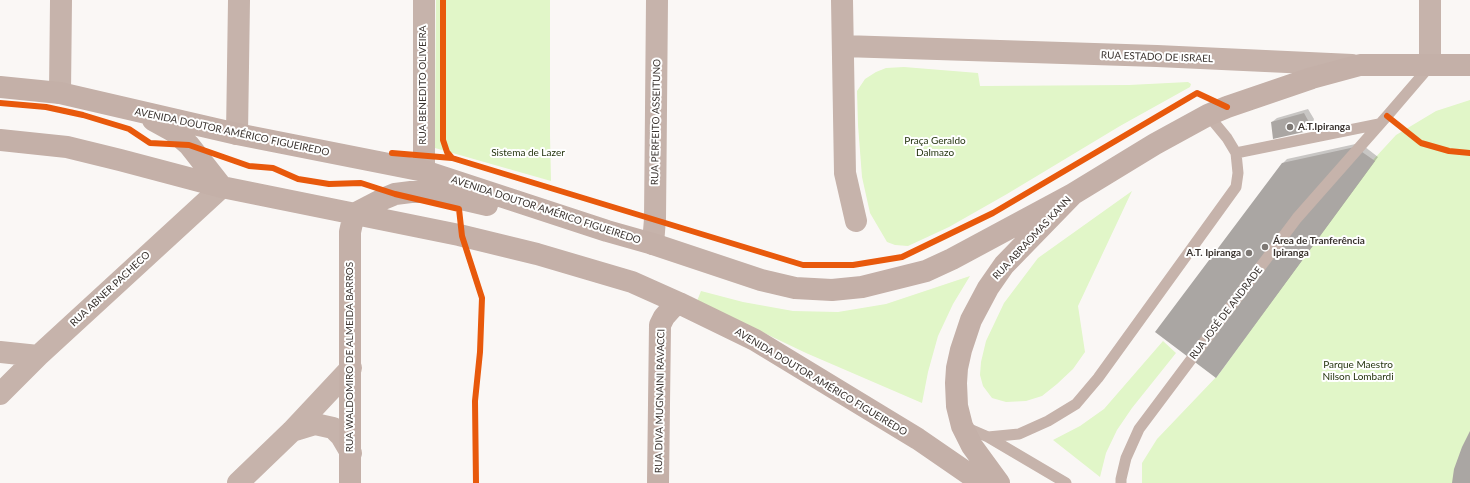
<!DOCTYPE html>
<meta charset="utf-8">
<style>
body{margin:0}
canvas{display:block;background:#faf7f5}
</style>
<canvas width="1470" height="483"></canvas>
<script>
const ctx = document.querySelector('canvas').getContext('2d');
ctx.lineJoin = 'round';
function fill(path, color) {
  ctx.fillStyle = color;
  ctx.fill(path, 'evenodd');
}
function shape(rows) {
  const path = new Path2D();
  for (const r of rows) {
    path.moveTo(r[0], r[1]);
    for (let i = 2; i < r.length; i += 2) path.lineTo(r[i], r[i + 1]);
  }
  return path;
}
function strokePath(path, color, width, dash) {
  ctx.strokeStyle = color;
  ctx.lineWidth = width;
  ctx.lineCap = dash ? 'butt' : 'round';
  ctx.setLineDash(dash || []);
  ctx.stroke(path);
}
function write(font, color, halo, rows, align = 'center') {
  ctx.font = font + ' Lato,sans-serif';
  ctx.lineWidth = 4;
  ctx.setLineDash([]);
  ctx.textBaseline = 'middle';
  ctx.strokeStyle = halo;
  ctx.fillStyle = color;
  for (const [text, x, y, turn = 0] of rows) {
    ctx.save();
    ctx.translate(x, y);
    ctx.rotate((+turn || 0) * Math.PI / 180);
    ctx.textAlign = isNaN(turn) ? turn : align;
    if (halo) ctx.strokeText(text, 0, 0);
    ctx.fillText(text, 0, 0);
    ctx.restore();
  }
}
const green = shape([
 [436,0,550,0,550,135,551,181,435,148],
 [904,67,978,73,980,86,1129,85,1188,82,1191,84,1190,87,1120,126,1007,194,949,227,908,246,895,245,887,242,870,213,862,177,858,125,857,91,865,79,876,72,886,68],
 [1470,100,1470,483,1142,483,1142,463,1157,439,1219,374,1373,160,1396,135,1436,111],
 [1132,191,1078,306,1085,352,1073,369,1057,384,1042,396,1026,401,1006,402,992,398,983,386,980,375,981,362,986,341,1004,303,1038,258],
 [970,276,953,304,938,336,928,372,922,403,806,353,697,301,701,291,743,302,793,311,838,312,886,304],
 [1163,341,1176,353,1132,408,1117,430,1106,453,1100,477,1053,440,1080,426,1104,409]
]);
const shadow = shape([
 [1308,109,1314,119,1312,126,1308,130,1272,122,1277,118],
 [1360,143,1378,157,1220,372,1282,164,1287,159]
]);
const building = shape([
 [1304,113,1310,124,1308,131,1273,139,1271,122],
 [1355,147,1375,161,1216,378,1155,332,1282,163],
 [1470,431,1470,483,1452,483,1454,469,1462,447]
]);
const lane = shape([
 [1236,153,1379,124],
 [965,427,988,437,1019,434,1048,421,1076,404,1098,378,1236,187,1238,173,1236,153,1227,138,1208,115],
 [988,437,1066,483],
 [1121,483,1121,479,1126,458,1139,429,1297,218,1387,116,1430,66]
]);
const street = shape([
 [424,0,424,171],
 [842,0,845,173,856,221],
 [1430,0,1430,65],
 [843,46,1157,56,1352,65],
 [60,93,61,0],
 [237,134,239,0],
 [653,244,655,219,657,0],
 [0,352,38,356],
 [0,394,38,356,222,187],
 [292,431,315,424,333,428,341,436,351,453],
 [238,483,292,431,351,368]
]);
const secondary = shape([
 [0,87,60,93,237,134,424,171,607,231,653,244,761,280,795,288,832,290,862,287,926,271,952,259,1073,194],
 [153,120,173,131,189,145,222,187],
 [0,140,67,147,120,160,222,187,459,235,537,254,632,282,679,303,755,340,918,439,982,483],
 [354,214,383,199,395,194,411,192,431,192,487,205],
 [350,483,350,232,354,214],
 [658,483,660,325,664,317,672,308,679,303],
 [999,483,972,446,962,426,957,406,956,383,957,368,961,350,971,320,988,288,1004,265,1073,194,1155,144,1208,115,1227,107,1312,78,1360,65,1470,65]
]);
const cycleway = shape([
 [443,0,443,140,447,152,452,158,803,265,853,265,902,257,993,213,1197,93,1227,107],
 [0,103,46,107,83,115,129,129,150,143,189,145,249,166,273,168,298,179,329,184,361,183,395,194,459,209,462,236,482,298,480,352,475,401,476,483],
 [1387,116,1421,143,1449,151,1470,153],
 [392,153,452,158]
]);
const markers = [
 [1290,127,4,"#7d7874"],
 [1265,247,4,"#7d7874"],
 [1249,253,4,"#7d7874"]
];
const streetNames = [
 ["RUA ESTADO DE ISRAEL",1157,57,2],
 ["RUA BENEDITO OLIVEIRA",423,85,-90],
 ["RUA PERFEITO ASSEITUNO",656,122,-89],
 ["AVENIDA DOUTOR AMÉRICO FIGUEIREDO",232,132,12],
 ["AVENIDA DOUTOR AMÉRICO FIGUEIREDO",546,210,18],
 ["RUA ABRAOMAS KANN",1032,238,-47],
 ["RUA ABNER PACHECO",110,289,-43],
 ["RUA JOSÉ DE ANDRADE",1226,313,-53],
 ["RUA WALDOMIRO DE ALMEIDA BARROS",350,357,-90],
 ["AVENIDA DOUTOR AMÉRICO FIGUEIREDO",821,382,31],
 ["RUA DIVA MUGNAINI RAVACCI",660,401,-89]
];
const poiNames = [
 ["A.T.Ipiranga",1298,127],
 ["Área de Tranferência",1273,241],
 ["Ipiranga",1273,253],
 ["A.T. Ipiranga",1241,253,"right"]
];
const parkNames = [
 ["Praça Geraldo",935,141],
 ["Dalmazo",935,153],
 ["Sistema de Lazer",528,153],
 ["Parque Maestro",1358,365],
 ["Nilson Lombardi",1358,377]
];
fill(green, '#e1f6c8');
fill(shadow, '#0003');
fill(building, '#aaa6a3');
strokePath(lane, '#c6b3ab', 11);
strokePath(street, '#c6b3ab', 22);
strokePath(secondary, '#c4b0a8', 22);
strokePath(cycleway, '#e8590c', 6);
for (const [x, y, r, color] of markers) {
  const dot = new Path2D();
  dot.arc(x, y, r, 0, 2 * Math.PI);
  ctx.fillStyle = color;
  ctx.fill(dot);
  strokePath(dot, '#fff', 1.5);
}
write('10px', '#3a332f', '#fff', streetNames);
write('bold 10px', '#3a332f', '#fff', poiNames, 'left');
write('10px', '#1f2f09', '#fff', parkNames);
</script>
